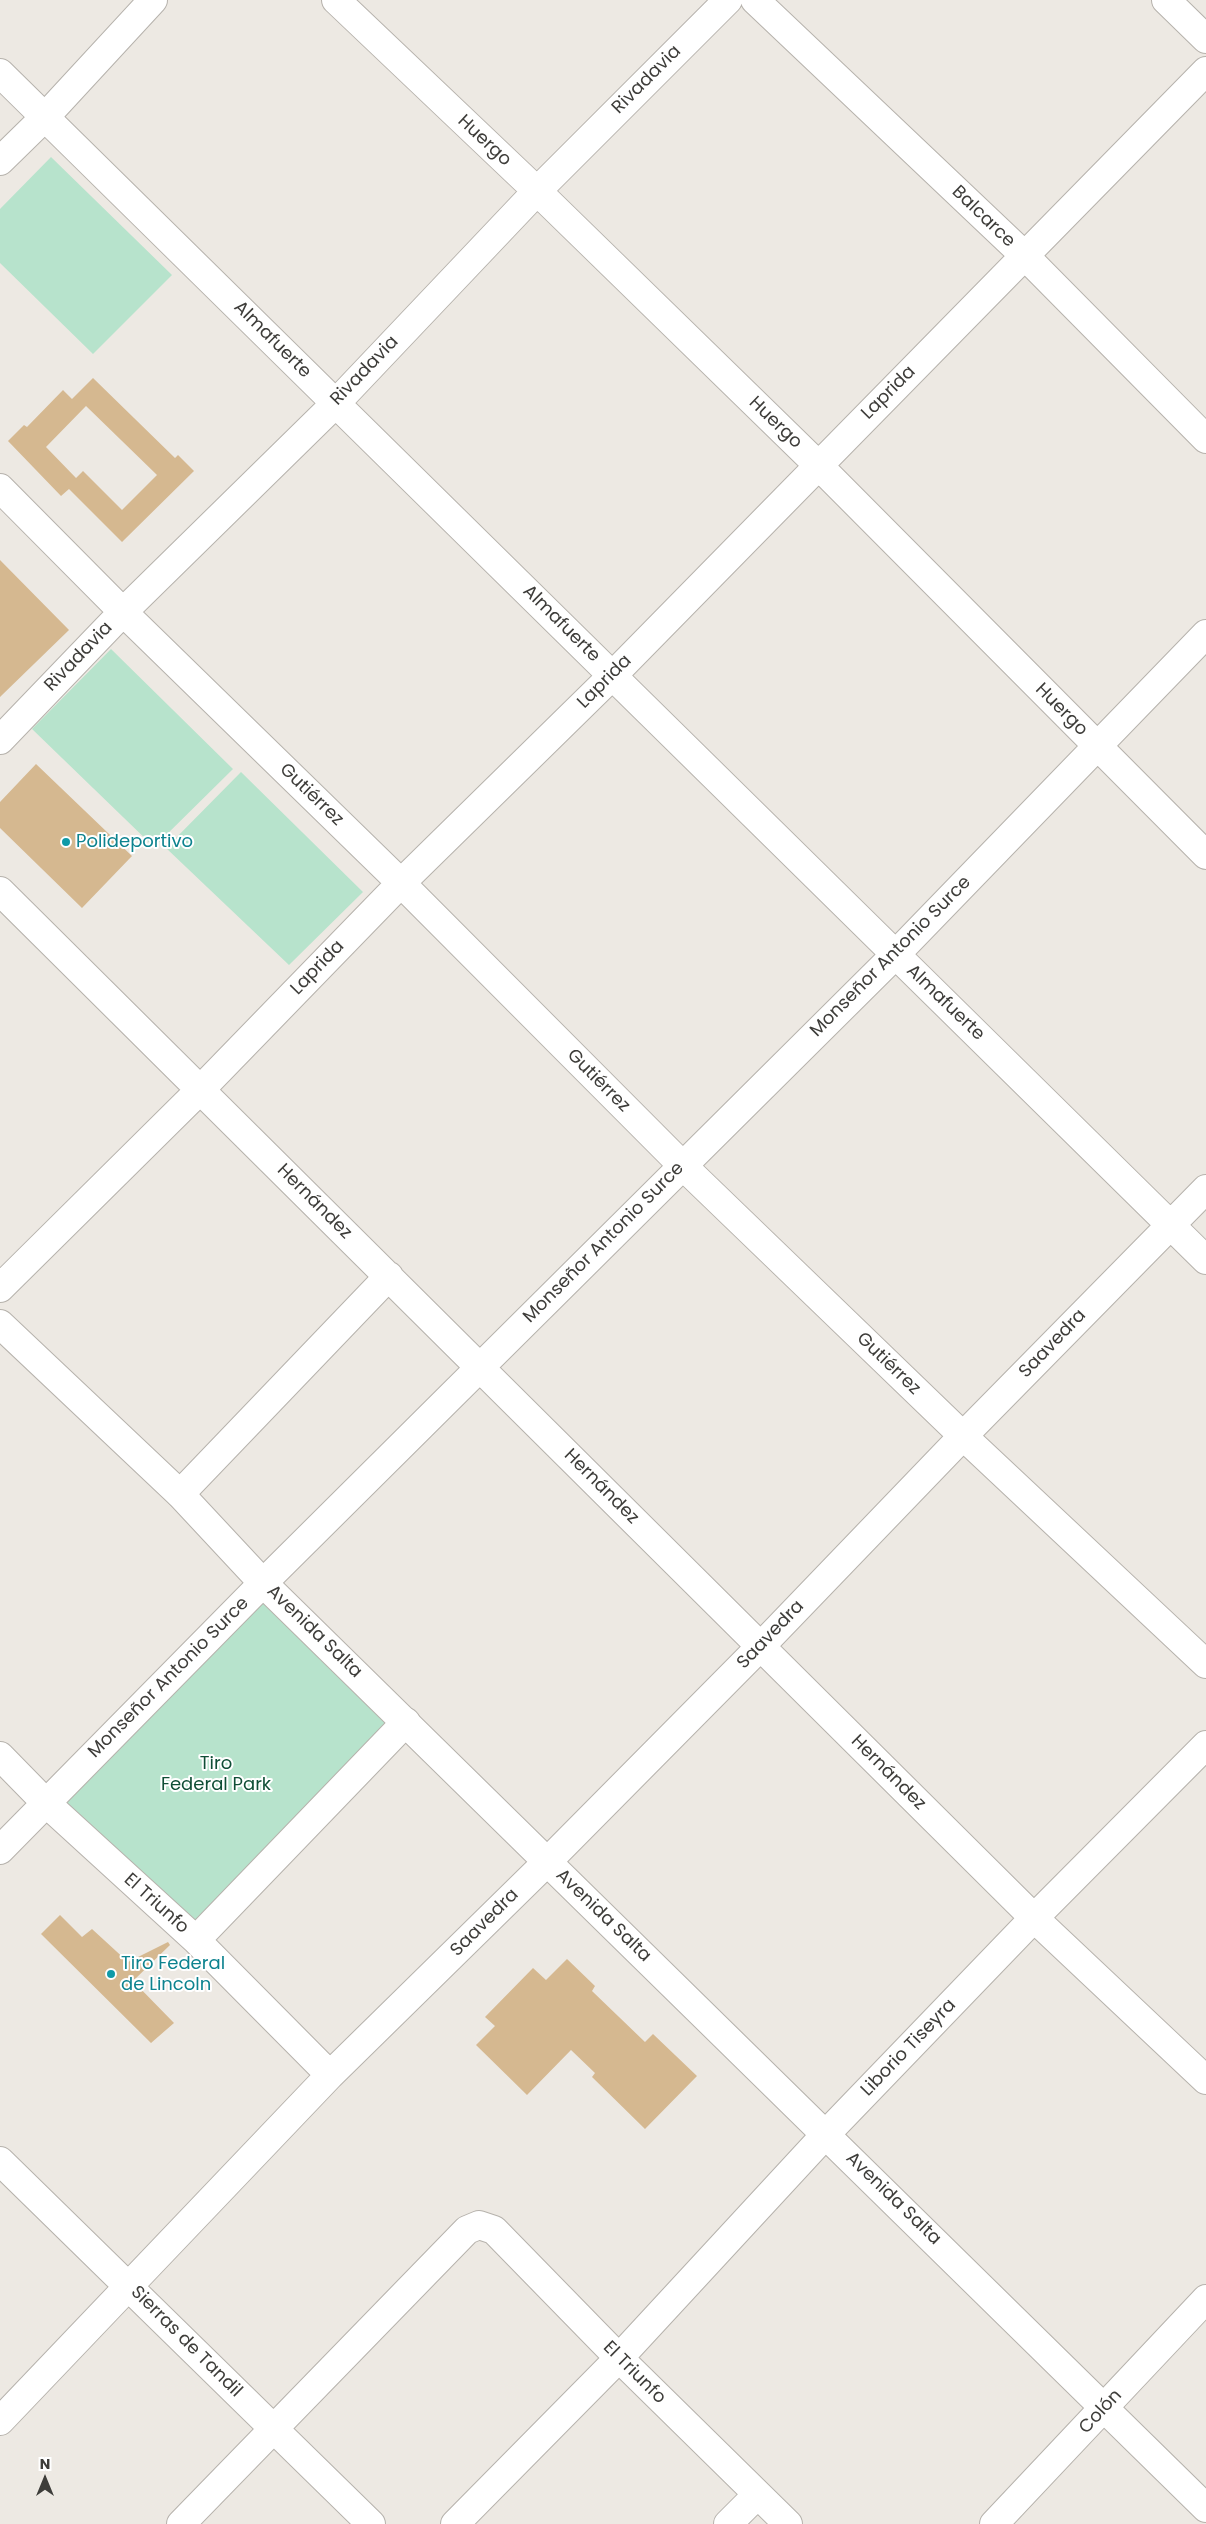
<!DOCTYPE html>
<meta charset="utf-8">
<style>
body{margin:0}
#map{position:relative;width:1206px;height:2524px;overflow:hidden;background:#ede9e3;font-family:Poppins,sans-serif}
canvas{display:block}
.north{position:absolute;left:20px;top:2454px;width:50px;height:50px;-webkit-text-stroke:4px #fff;paint-order:stroke;rotate:0deg;font-size:14px;font-weight:700;line-height:20px;text-align:center;color:#3e3d3a}
.north::after{content:'';display:block;margin:auto;width:18px;height:22px;background:#3e3d3a;clip-path:polygon(50% 0,100% 100%,50% 72%,0 100%)}
</style>
<div id="map">
<canvas width="1206" height="2524"></canvas>
<div class="north">N</div>
</div>
<script>
const ctx = document.querySelector('canvas').getContext('2d');
ctx.lineJoin = 'round';
function fill(path, color) {
  ctx.fillStyle = color;
  ctx.fill(path, 'evenodd');
}
function shape(rows) {
  const path = new Path2D();
  for (const r of rows) {
    path.moveTo(r[0], r[1]);
    for (let i = 2; i < r.length; i += 2) path.lineTo(r[i], r[i + 1]);
  }
  return path;
}
function strokePath(path, color, width, dash) {
  ctx.strokeStyle = color;
  ctx.lineWidth = width;
  ctx.lineCap = dash ? 'butt' : 'round';
  ctx.setLineDash(dash || []);
  ctx.stroke(path);
}
function write(font, color, halo, rows, align = 'center') {
  ctx.font = font + ' Poppins,sans-serif';
  ctx.lineWidth = 4;
  ctx.setLineDash([]);
  ctx.textBaseline = 'middle';
  ctx.strokeStyle = halo;
  ctx.fillStyle = color;
  for (const [text, x, y, turn = 0] of rows) {
    ctx.save();
    ctx.translate(x, y);
    ctx.rotate((+turn || 0) * Math.PI / 180);
    ctx.textAlign = isNaN(turn) ? turn : align;
    if (halo) ctx.strokeText(text, 0, 0);
    ctx.fillText(text, 0, 0);
    ctx.restore();
  }
}
const green = shape([
 [51,157,172,275,93,354,0,263,0,209],
 [111,649,233,769,154,847,32,729],
 [241,772,363,892,289,965,166,848],
 [263,1583,406,1722,196,1940,46,1803]
]);
const building = shape([
 [93,378,175,458,178,455,194,471,122,542,69,489,61,496,8,441,24,425,27,427,63,390,72,399],
 [86,406,157,475,122,510,83,471,76,478,46,447],
 [0,560,69,630,0,697],
 [36,764,132,856,82,908,0,828,0,802],
 [60,1915,82,1937,92,1929,128,1962,168,1942,170,1945,133,1981,174,2023,151,2043,41,1934],
 [567,1959,595,1986,592,1991,645,2042,653,2034,697,2076,645,2129,592,2077,595,2073,571,2050,527,2095,476,2045,495,2026,485,2017,533,1968,546,1980]
]);
const minor = shape([
 [336,0,537,191,818,465,1206,855],
 [755,0,1025,256,1206,439],
 [1166,0,1206,39],
 [0,73,1206,1260],
 [0,488,123,612,401,883,682,1165,963,1436,1206,1664],
 [0,740,123,612,336,403,537,191,728,0],
 [0,891,1034,1918,1206,2080],
 [0,1288,201,1089,401,883,613,675,1206,71],
 [180,1494,389,1276],
 [0,1756,46,1803,196,1940,330,2075],
 [0,1850,263,1583,895,955,1206,634],
 [196,1940,406,1722],
 [0,2161,371,2524],
 [0,2421,330,2075,547,1862,761,1646,963,1436,1206,1189],
 [181,2524,467,2230,479,2225,494,2230,619,2358,788,2524],
 [455,2524,619,2358,826,2134,1034,1918,1206,1745],
 [728,2524,757,2495],
 [994,2524,1206,2299]
]);
const major = shape([
 [0,161,45,117,153,0],
 [0,1324,180,1494,263,1583,1206,2508]
]);
const markers = [
 [66,842,5,"#0f9aa8"],
 [111,1974,5,"#0f9aa8"]
];
const streetNames = [
 ["Rivadavia",647,80,-45],
 ["Huergo",484,141,43],
 ["Balcarce",983,217,44],
 ["Almafuerte",272,340,45],
 ["Rivadavia",365,371,-46],
 ["Laprida",889,393,-45],
 ["Huergo",775,423,44],
 ["Almafuerte",561,624,45],
 ["Rivadavia",79,657,-46],
 ["Laprida",605,682,-45],
 ["Huergo",1061,710,45],
 ["Gutiérrez",311,795,44],
 ["Monseñor Antonio Surce",891,957,-45],
 ["Laprida",318,968,-46],
 ["Almafuerte",945,1003,44],
 ["Gutiérrez",598,1081,45],
 ["Hernández",314,1202,45],
 ["Monseñor Antonio Surce",604,1243,-45],
 ["Saavedra",1053,1344,-46],
 ["Gutiérrez",888,1364,44],
 ["Hernández",601,1487,45],
 ["Avenida Salta",314,1632,44],
 ["Saavedra",771,1635,-46],
 ["Monseñor Antonio Surce",169,1678,-45],
 ["Hernández",888,1773,45],
 ["El Triunfo",156,1904,42],
 ["Avenida Salta",603,1916,44],
 ["Saavedra",485,1923,-45],
 ["Liborio Tiseyra",909,2048,-46],
 ["Avenida Salta",893,2199,44],
 ["Sierras de Tandil",186,2342,45],
 ["El Triunfo",634,2373,45],
 ["Colón",1101,2412,-47]
];
const cultureNames = [
 ["Polideportivo",76,842],
 ["Tiro Federal",121,1964],
 ["de Lincoln",121,1985]
];
const parkNames = [
 ["Tiro",216,1764],
 ["Federal Park",216,1785]
];
fill(green, '#b7e3cc');
fill(building, '#d5b890');
strokePath(minor, '#b6b2ac', 30);
strokePath(major, '#b6b2ac', 30);
strokePath(minor, '#fff', 28);
strokePath(major, '#fff', 28);
for (const [x, y, r, color] of markers) {
  const dot = new Path2D();
  dot.arc(x, y, r, 0, 2 * Math.PI);
  ctx.fillStyle = color;
  ctx.fill(dot);
  strokePath(dot, '#fff', 2);
}
write('18px', '#3e3d3a', '#fff', streetNames);
write('18px', '#0d838f', '#fff', cultureNames, 'left');
write('18px', '#104e36', '#fff', parkNames);
</script>
